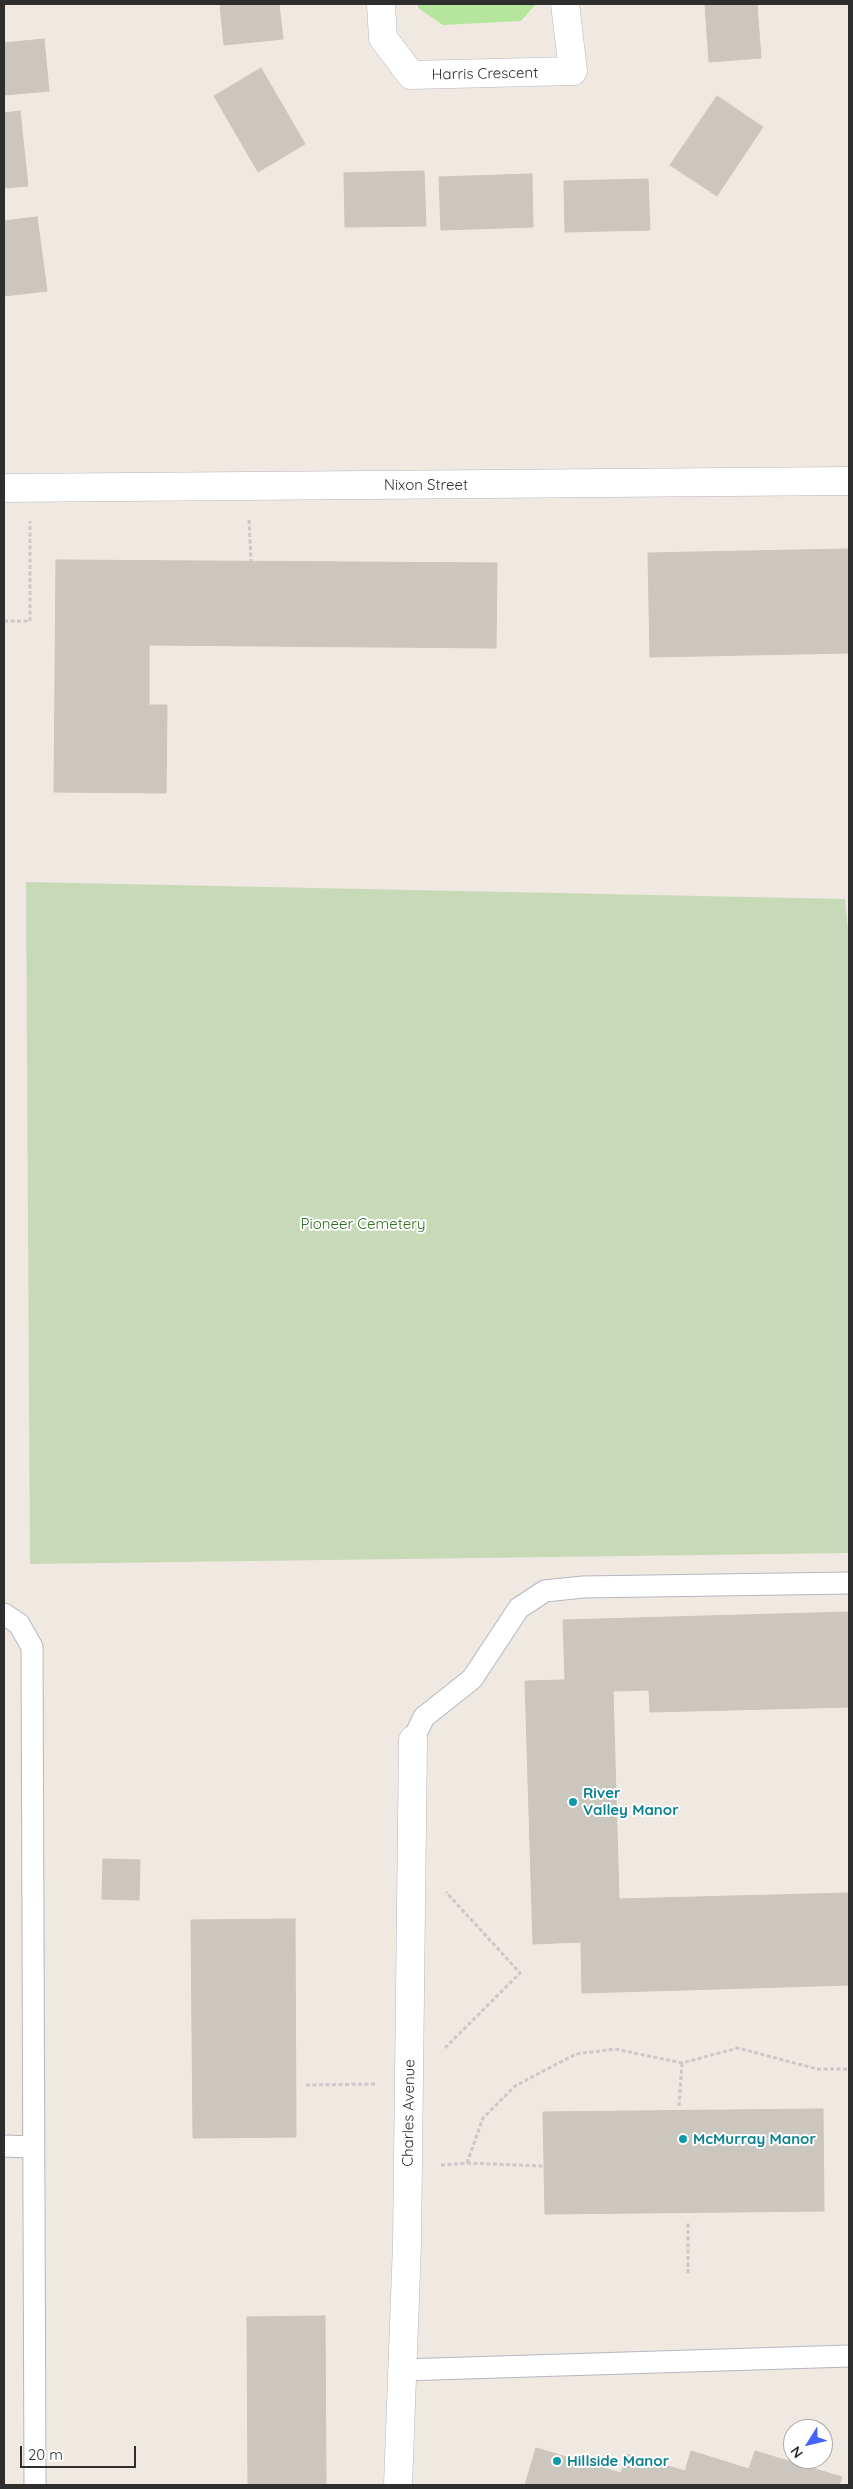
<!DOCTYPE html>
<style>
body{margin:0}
#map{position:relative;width:853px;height:2489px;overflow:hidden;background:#efe9e1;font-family:Quicksand,sans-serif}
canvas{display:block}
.frame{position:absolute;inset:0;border:5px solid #2e2e2e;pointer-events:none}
.north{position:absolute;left:783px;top:2419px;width:50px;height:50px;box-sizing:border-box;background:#fff;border:1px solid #ababab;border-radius:50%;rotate:234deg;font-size:14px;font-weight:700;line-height:20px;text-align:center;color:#2e2e2e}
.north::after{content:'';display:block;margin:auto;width:18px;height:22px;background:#4264fb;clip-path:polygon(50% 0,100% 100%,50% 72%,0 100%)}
.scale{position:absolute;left:20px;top:2446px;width:116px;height:22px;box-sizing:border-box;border:2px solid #2e2e2e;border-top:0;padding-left:6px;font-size:15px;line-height:18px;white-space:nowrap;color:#2e2e2e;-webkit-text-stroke:4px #fff;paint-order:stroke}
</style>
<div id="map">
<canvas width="853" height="2489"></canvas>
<div class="frame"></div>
<div class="north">N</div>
<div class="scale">20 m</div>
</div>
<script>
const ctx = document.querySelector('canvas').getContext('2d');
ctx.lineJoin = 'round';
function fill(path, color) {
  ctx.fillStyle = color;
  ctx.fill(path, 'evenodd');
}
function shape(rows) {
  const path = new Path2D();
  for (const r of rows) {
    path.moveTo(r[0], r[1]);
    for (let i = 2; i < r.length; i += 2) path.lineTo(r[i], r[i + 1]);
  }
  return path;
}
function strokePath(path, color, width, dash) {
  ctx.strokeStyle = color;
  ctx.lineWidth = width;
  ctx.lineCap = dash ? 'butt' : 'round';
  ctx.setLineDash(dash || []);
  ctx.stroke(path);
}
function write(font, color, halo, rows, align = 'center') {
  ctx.font = font + ' Quicksand,sans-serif';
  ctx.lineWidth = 4;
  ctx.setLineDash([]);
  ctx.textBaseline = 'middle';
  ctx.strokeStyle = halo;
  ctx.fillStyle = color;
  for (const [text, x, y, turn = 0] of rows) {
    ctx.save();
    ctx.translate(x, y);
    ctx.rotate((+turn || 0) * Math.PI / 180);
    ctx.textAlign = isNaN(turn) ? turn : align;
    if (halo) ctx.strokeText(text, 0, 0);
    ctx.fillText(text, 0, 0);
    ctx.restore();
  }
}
const green = shape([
 [418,4,536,4,521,21,443,25,418,8]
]);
const cemetery = shape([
 [26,882,845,899,849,939,849,1553,30,1564]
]);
const building = shape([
 [220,4,279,4,283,39,224,45,220,4],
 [705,4,757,4,761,58,709,62,705,4],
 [44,39,49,91,4,95,4,43,44,39],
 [261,68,305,144,258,172,214,96,261,68],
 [717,96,763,127,717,196,670,165,717,96],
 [20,111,28,186,4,188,4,113,20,111],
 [424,171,426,226,345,227,344,173,424,171],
 [532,174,533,227,441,230,439,177,532,174],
 [648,179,650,230,565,232,564,181,648,179],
 [37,217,47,291,4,296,4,221,37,217],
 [849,549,849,653,650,657,648,553,849,549],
 [56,560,497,563,496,648,149,645,149,705,167,705,166,793,54,792,56,560],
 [849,1612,849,1707,650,1712,649,1690,613,1691,619,1899,849,1893,849,1985,582,1993,581,1942,533,1944,525,1681,565,1680,563,1620,849,1612],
 [103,1859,140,1860,139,1900,102,1899,103,1859],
 [295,1919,296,2137,193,2138,191,1920,295,1919],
 [823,2109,824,2211,545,2214,543,2112,823,2109],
 [325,2316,326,2485,248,2485,247,2317,325,2316],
 [536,2448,621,2473,627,2454,685,2471,691,2451,749,2469,755,2451,842,2477,839,2485,525,2485,536,2448]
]);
const path = shape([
 [249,520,251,562],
 [4,621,30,621,30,521],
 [445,2048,520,1973,446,1892],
 [306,2085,376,2084],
 [679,2106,682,2063],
 [467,2163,544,2166],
 [441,2165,467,2163,483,2118,515,2086,576,2054,615,2049,682,2063,738,2048,817,2069,849,2069],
 [688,2273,688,2223]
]);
const service = shape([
 [4,1614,19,1624,32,1647,35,2485],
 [413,1740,424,1717,472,1679,519,1608,545,1591,583,1587,849,1583],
 [4,2146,33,2147],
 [402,2370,849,2356]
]);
const minor = shape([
 [381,4,383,38,411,75,573,71,565,4],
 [4,488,849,481],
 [398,2485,407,2244,413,1740]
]);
const markers = [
 [573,1802,5,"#0f9aa8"],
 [683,2139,5,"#0f9aa8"],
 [557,2461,5,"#0f9aa8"]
];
const streetNames = [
 ["Harris Crescent",485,74,-1],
 ["Nixon Street",426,485],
 ["Charles Avenue",409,2113,-89]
];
const parkNames = [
 ["Pioneer Cemetery",363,1224]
];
const cultureNames = [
 ["River",583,1793],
 ["Valley Manor",583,1810],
 ["McMurray Manor",693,2139],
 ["Hillside Manor",567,2461]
];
fill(green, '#b6e59e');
fill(cemetery, '#c8d9b8');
fill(building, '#cbc7bf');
strokePath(building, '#cbc5ba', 1);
strokePath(service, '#b4b7c1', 23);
strokePath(minor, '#b4b7c1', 29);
strokePath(path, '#c9c9c9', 3, [4, 2.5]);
strokePath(service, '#fff', 21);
strokePath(minor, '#fff', 28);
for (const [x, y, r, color] of markers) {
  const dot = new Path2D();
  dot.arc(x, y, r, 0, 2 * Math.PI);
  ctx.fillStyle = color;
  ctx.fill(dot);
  strokePath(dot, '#fff', 2);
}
write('15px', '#2e2e2e', '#fff', streetNames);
write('15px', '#2c6e1b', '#fff', parkNames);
write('bold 15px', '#0d838f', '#fff', cultureNames, 'left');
</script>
